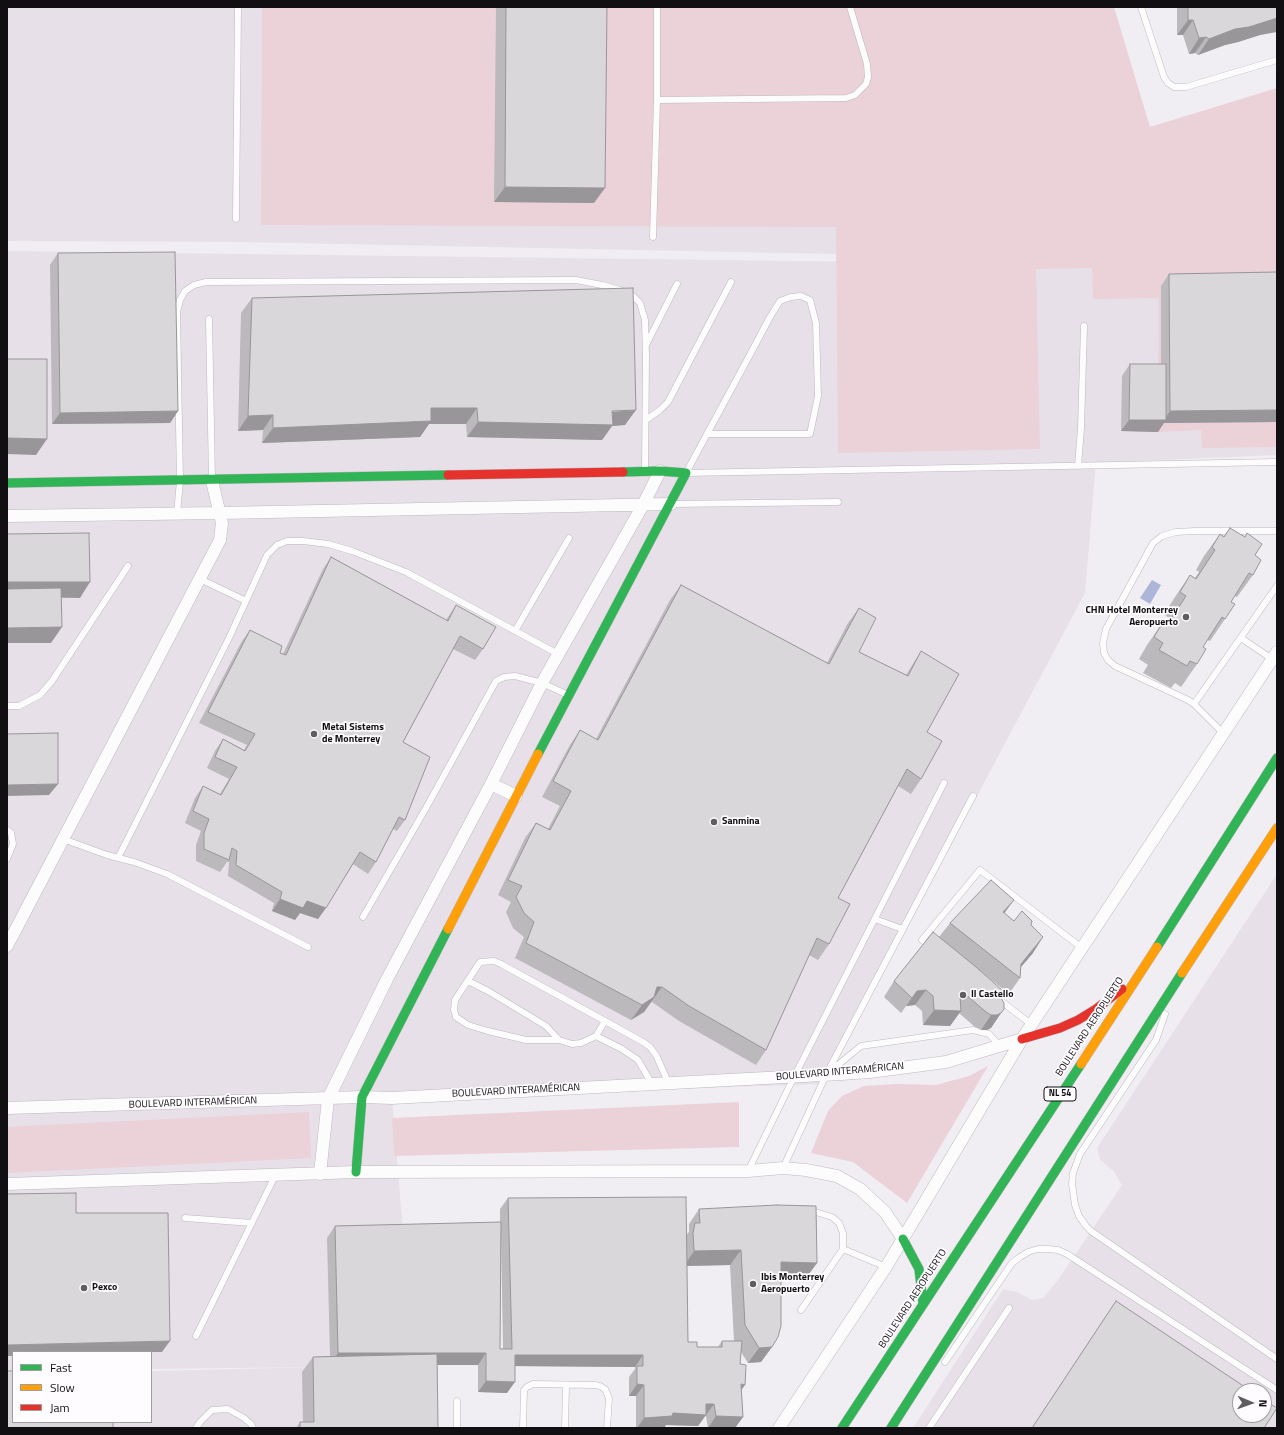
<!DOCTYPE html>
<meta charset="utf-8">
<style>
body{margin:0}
#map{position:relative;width:1284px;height:1435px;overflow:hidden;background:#f1eef3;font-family:"Titillium Web",sans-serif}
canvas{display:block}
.frame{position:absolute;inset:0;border:8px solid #110f11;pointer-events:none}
.legend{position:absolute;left:12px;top:1351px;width:140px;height:72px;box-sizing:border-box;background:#fefcfe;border:1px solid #9f9d9f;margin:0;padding:5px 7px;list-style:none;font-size:12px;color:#110f11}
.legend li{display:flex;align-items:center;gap:8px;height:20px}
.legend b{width:20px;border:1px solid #9f9d9f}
.north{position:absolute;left:1232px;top:1383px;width:40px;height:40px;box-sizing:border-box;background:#fefcfe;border:1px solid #9f9d9f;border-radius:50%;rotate:92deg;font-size:11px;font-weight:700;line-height:16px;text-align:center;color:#110f11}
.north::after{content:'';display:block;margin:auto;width:14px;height:18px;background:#5f5d60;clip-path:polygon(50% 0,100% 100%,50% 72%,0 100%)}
</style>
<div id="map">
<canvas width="1284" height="1435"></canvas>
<div class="frame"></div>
<ul class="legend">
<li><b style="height:5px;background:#30b455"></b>Fast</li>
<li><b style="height:5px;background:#ff9f0a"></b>Slow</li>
<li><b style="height:5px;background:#e5322d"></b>Jam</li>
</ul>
<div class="north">N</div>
</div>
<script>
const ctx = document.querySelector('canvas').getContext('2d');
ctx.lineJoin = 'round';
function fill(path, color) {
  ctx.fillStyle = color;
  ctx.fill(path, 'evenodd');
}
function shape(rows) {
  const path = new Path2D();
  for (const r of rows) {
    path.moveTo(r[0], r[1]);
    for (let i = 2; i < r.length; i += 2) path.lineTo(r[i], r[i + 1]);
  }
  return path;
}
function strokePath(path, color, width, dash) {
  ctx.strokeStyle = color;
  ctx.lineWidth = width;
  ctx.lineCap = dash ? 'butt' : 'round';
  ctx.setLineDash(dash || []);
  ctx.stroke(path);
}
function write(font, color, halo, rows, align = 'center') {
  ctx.font = font + ' "Titillium Web",sans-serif';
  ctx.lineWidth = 3.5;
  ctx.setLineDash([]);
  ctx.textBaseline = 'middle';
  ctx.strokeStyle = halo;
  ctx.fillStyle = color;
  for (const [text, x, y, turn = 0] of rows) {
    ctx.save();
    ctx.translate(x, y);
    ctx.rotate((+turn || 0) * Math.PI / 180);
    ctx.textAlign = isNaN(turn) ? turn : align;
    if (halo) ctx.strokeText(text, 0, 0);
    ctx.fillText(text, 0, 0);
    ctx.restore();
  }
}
const built = shape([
 [7,7,1101,7,1150,127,1277,92,1277,263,240,242,7,241],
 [7,251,1277,267,1277,455,1096,463,1085,593,824,1084,392,1098,414,1365,414,1428,7,1428,13,1422,151,1422,151,1371,320,1367,151,1369,151,1352,13,1352,13,1372,7,1372],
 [1277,874,1277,1428,913,1428,1003,1289,1017,1292,1032,1300,1043,1298,1058,1280,1122,1185,1114,1172,1100,1159,1097,1148],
 [1240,1391,1264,1391,1264,1415,1240,1415]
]);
const green = shape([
 [262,7,1114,7,1150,127,1277,88,1277,447,1202,448,1201,430,1158,432,1159,298,1093,299,1092,268,1036,269,1040,449,838,453,836,227,261,225],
 [988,1066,907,1203,853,1162,811,1153,828,1111,842,1096,864,1086,896,1084,936,1085,969,1076],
 [739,1102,739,1147,394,1156,392,1118],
 [309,1112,311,1158,7,1173,7,1127]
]);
const water = shape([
 [1152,580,1161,585,1150,604,1140,598]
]);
const lane = shape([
 [1141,7,1164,77,1168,83,1174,87,1186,87,1277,60],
 [657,100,846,98,855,95,866,84,868,77,867,64,850,7],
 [236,219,238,7],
 [653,237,657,100,657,7],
 [209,319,212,480],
 [646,345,677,284],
 [646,420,660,410,668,402,731,282],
 [707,434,810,434,818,396,816,323,810,300,801,296,791,297,780,301,770,317,745,364,707,434,686,473,1277,462],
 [1078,466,1081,428,1084,326],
 [671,504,838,502],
 [177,513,180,481,177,312,180,300,185,291,194,285,206,282,576,280,602,285,620,290,633,296,640,303,645,320,646,357,645,470],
 [200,579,246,601],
 [515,631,569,538],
 [1241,638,1272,659],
 [1194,704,1277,586],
 [7,706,19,706,40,695,52,681,128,566],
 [1223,733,1194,704,1188,700,1115,666,1108,660,1104,653,1103,643,1106,629,1153,543,1162,536,1176,532,1195,531,1277,531],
 [7,830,11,833,13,844,7,859],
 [63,839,107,855,134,862,167,874,308,947],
 [118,858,229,638,267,555,277,545,287,541,303,541,328,544,352,551,406,572,558,654],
 [363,917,426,808,496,681,504,677,515,676,542,683,568,695],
 [875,919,902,929],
 [932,947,922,940,980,870,1082,948],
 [468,981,488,991,546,1026,559,1040],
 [997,998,1031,1024],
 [1165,1014,1156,1040,1080,1154,1073,1173,1072,1184,1075,1205,1079,1216,1086,1226,1091,1231,1277,1359],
 [605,1021,596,1036,581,1043,572,1044,559,1040,526,1040,488,1031,468,1025,456,1017,454,1010,455,1000,480,962,494,961,501,964,605,1021,643,1042,650,1047,656,1055,669,1084],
 [596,1036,622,1049,638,1060,652,1084],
 [828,1073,861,1046,973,1030,989,1034,1000,1046],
 [783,1168,826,1075,973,796],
 [748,1171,794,1077,944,783],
 [809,1210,832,1217,839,1223,843,1233,843,1249,886,1267],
 [185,1218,252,1223],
 [801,1310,843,1249],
 [196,1336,275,1176],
 [945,1362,1012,1263,1020,1257,1028,1252,1038,1249,1048,1249,1058,1250,1067,1254,1277,1390],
 [457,1401,457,1428],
 [196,1428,200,1422,212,1410,228,1409,244,1418,251,1424,253,1428],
 [523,1428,524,1390,527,1387,533,1384,595,1385,600,1386,605,1389,609,1398,607,1428],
 [565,1428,566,1385],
 [929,1428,1009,1308]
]);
const street = shape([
 [7,516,220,513,671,504],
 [491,784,516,796],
 [7,946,220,540,222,523,212,481],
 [7,1108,362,1097,392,1098,841,1074,870,1072,946,1062,1022,1039],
 [320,1174,328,1099,387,979,491,784,542,683,643,505,660,471],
 [7,1184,356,1172,748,1171,783,1168,806,1170,837,1176,860,1189,885,1212,903,1239],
 [779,1428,886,1267,1022,1039,1277,652]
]);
const fast = shape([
 [7,483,448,475],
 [538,754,686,473,660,471,623,472],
 [1157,947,1277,758],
 [356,1172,362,1097,448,929],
 [903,1239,919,1269,923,1303],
 [842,1428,1081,1064],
 [891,1428,1182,973]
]);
const slow = shape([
 [448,929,538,754],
 [1182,973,1277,828],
 [1081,1064,1157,947]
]);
const jam = shape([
 [448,475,623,472],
 [1022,1039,1060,1028,1078,1020,1096,1009,1122,989]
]);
const wall = shape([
 [496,7,607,7,594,203,494,202],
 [1177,7,1277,7,1275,31,1260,35,1238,42,1225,45,1198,55,1195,53,1189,54,1183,35,1177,35],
 [58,253,178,411,170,423,52,424,50,265],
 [1277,272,1277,422,1164,423,1158,432,1121,431,1122,376,1130,364,1161,364,1161,286,1169,274],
 [252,298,625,425,612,426,602,440,467,437,466,424,429,424,420,437,262,443,263,430,238,431,241,313],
 [1230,528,1255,555,1253,575,1237,597,1235,596,1231,602,1225,619,1210,641,1207,640,1203,647,1197,664,1181,687,1175,683,1171,688,1143,673,1148,665,1139,659,1147,645,1163,622,1166,624,1170,619,1164,614,1175,597,1190,575,1195,578,1199,572,1196,570,1204,556,1220,534,1224,536],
 [331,557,446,620,456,605,483,649,475,660,453,649,403,742,405,820,397,831,393,829,376,862,368,874,353,864,318,919,300,913,295,920,272,911,274,903,228,876,229,862,227,862,220,872,196,861,196,845,201,831,185,823,195,798,203,786,220,794,229,779,207,768,215,751,223,739,244,750,247,745,199,723,242,641,250,630,280,653,283,654,323,569],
 [681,585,827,663,848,623,859,608,859,652,906,675,921,651,927,732,921,779,911,794,898,786,838,898,829,944,818,960,809,955,766,1050,756,1065,679,1021,652,1002,651,1002,644,1012,631,1020,515,958,524,937,513,928,506,912,511,902,498,895,525,838,536,823,548,829,560,806,542,797,570,745,580,730,596,739,670,600],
 [1004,913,1014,921,1031,925,1033,953,1021,967,1020,978,1009,994,979,970,1000,996,1001,1013,991,1028,987,1030,981,1030,975,1027,959,1013,950,1026,923,1025,922,1011,915,1005,906,1006,901,1013,884,997,894,981,939,937,950,923],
 [508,1198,686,1235,689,1232,689,1224,699,1209,817,1263,806,1278,781,1278,772,1347,761,1362,748,1363,741,1352,740,1364,743,1417,735,1428,708,1428,706,1416,705,1416,698,1426,666,1425,664,1428,636,1428,636,1396,629,1396,629,1377,635,1369,635,1367,515,1366,507,1393,478,1392,478,1365,437,1365,438,1428,296,1428,300,1422,303,1422,302,1372,313,1357,330,1356,327,1238,335,1226,500,1222,500,1209],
 [501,1236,503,1349,500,1349],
 [730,1265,734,1341,722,1341,718,1347,697,1347,688,1342,687,1266],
 [1116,1301,1264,1428,1032,1428]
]);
const shadedWall = shape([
 [1277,18,1277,32,1260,35,1238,42,1225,45,1198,55,1209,39,1235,29],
 [1188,20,1193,20,1183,35,1177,35],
 [1206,37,1195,53,1189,54,1199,38],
 [505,187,605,188,594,203,494,202],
 [431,408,477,408,466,424,429,424,420,437,262,443,273,428],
 [636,410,625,425,612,426,602,440,467,437,478,422],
 [1277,410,1277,422,1164,423,1158,432,1121,431,1129,420,1164,420,1170,411],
 [178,411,170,423,52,424,60,413],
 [273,415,263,430,238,431,248,416],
 [7,438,47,439,36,455,7,454],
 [7,582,90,582,80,598,7,597],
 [62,627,51,643,7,643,7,628],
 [58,784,49,795,7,796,7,785],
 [280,899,307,901,326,908,318,919,300,913,295,920,272,911],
 [1014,900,1003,915,1003,912],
 [1043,937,1033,953,1015,974,1021,964],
 [657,987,662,987,644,1012,631,1020,642,1005],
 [926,990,915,1005,906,1006,901,1013,917,991],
 [934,1010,961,1011,950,1026,923,1025],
 [1001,1013,991,1028,987,1030,981,1030,991,1015],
 [741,1250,730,1265,684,1266,694,1251],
 [781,1262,817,1263,806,1278,771,1277],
 [170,1341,162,1352,13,1352,13,1356,7,1356,7,1345],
 [772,1347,761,1362,748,1363,759,1348],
 [338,1353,486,1353,478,1365,330,1365],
 [515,1355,643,1355,635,1367,507,1366],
 [486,1381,515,1382,507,1393,478,1392],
 [637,1384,644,1385,636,1396,629,1396],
 [741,1384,745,1385,737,1396],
 [706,1404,714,1404,698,1426,666,1425,664,1428,637,1428,644,1418,673,1413],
 [716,1416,743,1417,735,1428,708,1428]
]);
const building = shape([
 [506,7,607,7,605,188,505,187,506,7],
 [1188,7,1277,7,1277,18,1271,20,1249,27,1235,29,1209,39,1206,37,1199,38,1193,20,1188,20,1188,7],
 [175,252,178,411,60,413,58,253,175,252],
 [1277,272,1277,410,1170,411,1169,274,1277,272],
 [633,288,636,410,612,411,613,425,478,422,477,408,431,408,431,421,273,428,273,415,248,416,252,298,633,288],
 [7,359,47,359,47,439,7,438,7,359],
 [1130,364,1166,364,1166,420,1129,420,1130,364],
 [1230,528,1245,537,1247,533,1262,544,1255,555,1261,560,1253,575,1249,573,1231,602,1235,604,1225,619,1222,617,1203,647,1206,649,1197,664,1190,661,1187,666,1159,650,1163,643,1154,637,1163,622,1167,625,1186,596,1180,592,1190,575,1196,579,1215,550,1212,547,1220,534,1224,537,1230,528],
 [89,533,90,582,7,582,7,534,89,533],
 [331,557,448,621,456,605,496,627,483,649,460,636,403,742,430,757,405,820,399,817,376,862,360,852,326,908,307,901,303,908,280,899,282,892,236,865,237,851,232,848,229,860,204,849,204,833,209,819,193,811,203,786,221,795,237,767,215,757,223,739,245,751,255,734,208,712,250,630,282,646,280,653,286,655,331,557],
 [681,585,829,664,859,608,876,618,859,652,908,676,921,651,959,674,927,732,942,741,921,779,907,769,838,898,850,904,829,944,817,938,766,1050,689,1006,662,987,657,987,654,997,642,1005,526,943,534,922,524,913,516,897,522,886,508,880,536,823,550,830,571,791,553,781,580,730,598,740,681,585],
 [61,588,62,627,7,628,7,589,61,588],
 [58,733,58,784,7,785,7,734,58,733],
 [991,880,1014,900,1003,912,1014,921,1022,911,1032,921,1031,925,1043,937,1021,964,1020,978,950,923,991,880],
 [933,932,976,967,1003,991,1000,996,1004,1003,1004,1009,1001,1013,997,1015,991,1015,986,1012,963,992,960,996,961,1011,934,1010,933,996,926,990,917,991,912,998,894,981,933,932],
 [76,1193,76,1213,168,1213,170,1341,7,1345,7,1194,76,1193],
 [686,1197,688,1342,697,1342,697,1347,722,1347,722,1341,742,1341,740,1364,746,1365,745,1385,741,1384,743,1417,716,1416,714,1404,706,1404,706,1415,673,1413,672,1416,644,1418,644,1385,637,1384,637,1366,643,1366,643,1355,515,1355,515,1382,486,1381,486,1353,338,1353,335,1226,501,1222,500,1349,512,1349,508,1198,686,1197],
 [777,1205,816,1206,817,1263,781,1262,781,1326,778,1337,772,1347,759,1348,745,1325,741,1250,694,1251,693,1233,695,1223,700,1223,699,1209,777,1205],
 [1116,1301,1251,1391,1240,1391,1240,1415,1264,1415,1264,1400,1277,1408,1264,1428,1032,1428,1116,1301],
 [437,1354,438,1428,300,1428,300,1422,314,1422,313,1357,437,1354],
 [7,1371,13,1371,13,1422,113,1422,113,1428,7,1428,7,1371]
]);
const markers = [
 [1186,617,4,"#5f5d60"],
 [314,734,4,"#5f5d60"],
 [714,822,4,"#5f5d60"],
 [963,995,4,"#5f5d60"],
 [753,1284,4,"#5f5d60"],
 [84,1288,4,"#5f5d60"]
];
const shields = [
 [1060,1094,32]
];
const shieldNames = [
 ["NL 54",1060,1094]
];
const poiNames = [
 ["CHN Hotel Monterrey",1178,611,"right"],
 ["Aeropuerto",1178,623,"right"],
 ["Metal Sistems",322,728],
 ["de Monterrey",322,740],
 ["Sanmina",722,822],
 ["Il Castello",971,995],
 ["Ibis Monterrey",761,1278],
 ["Aeropuerto",761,1290],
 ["Pexco",92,1288]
];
const streetNames = [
 ["BOULEVARD AEROPUERTO",1090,1027,-57],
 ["BOULEVARD INTERAMÉRICAN",840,1072,-5],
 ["BOULEVARD INTERAMÉRICAN",516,1091,-3],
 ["BOULEVARD INTERAMÉRICAN",193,1103,-2],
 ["BOULEVARD AEROPUERTO",913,1299,-57]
];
fill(built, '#e7e0e9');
fill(green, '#ebd1d8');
fill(water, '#acb6d9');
strokePath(lane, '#bcb9bd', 7);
strokePath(street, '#bcb9bd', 13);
strokePath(fast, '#bcb9bd', 10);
strokePath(slow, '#bcb9bd', 10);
strokePath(jam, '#bcb9bd', 10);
strokePath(lane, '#fdfcfd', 6);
strokePath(street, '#fdfcfd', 12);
strokePath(fast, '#30b455', 9);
strokePath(slow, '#ff9f0a', 9);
strokePath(jam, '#e5322d', 9);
fill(wall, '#bbb9bb');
fill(shadedWall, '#999699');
fill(building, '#dad7da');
strokePath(building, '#999699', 1);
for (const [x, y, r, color] of markers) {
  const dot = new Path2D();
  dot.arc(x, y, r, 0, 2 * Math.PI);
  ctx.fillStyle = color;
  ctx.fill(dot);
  strokePath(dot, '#fefcfe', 1.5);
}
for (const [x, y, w] of shields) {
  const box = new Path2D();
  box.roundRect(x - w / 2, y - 7, w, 14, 3);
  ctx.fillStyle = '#fefcfe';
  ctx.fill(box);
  strokePath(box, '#110f11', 1);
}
write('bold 9px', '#110f11', null, shieldNames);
write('bold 10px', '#110f11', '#fefcfe', poiNames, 'left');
write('10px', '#110f11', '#fefcfe', streetNames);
</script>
